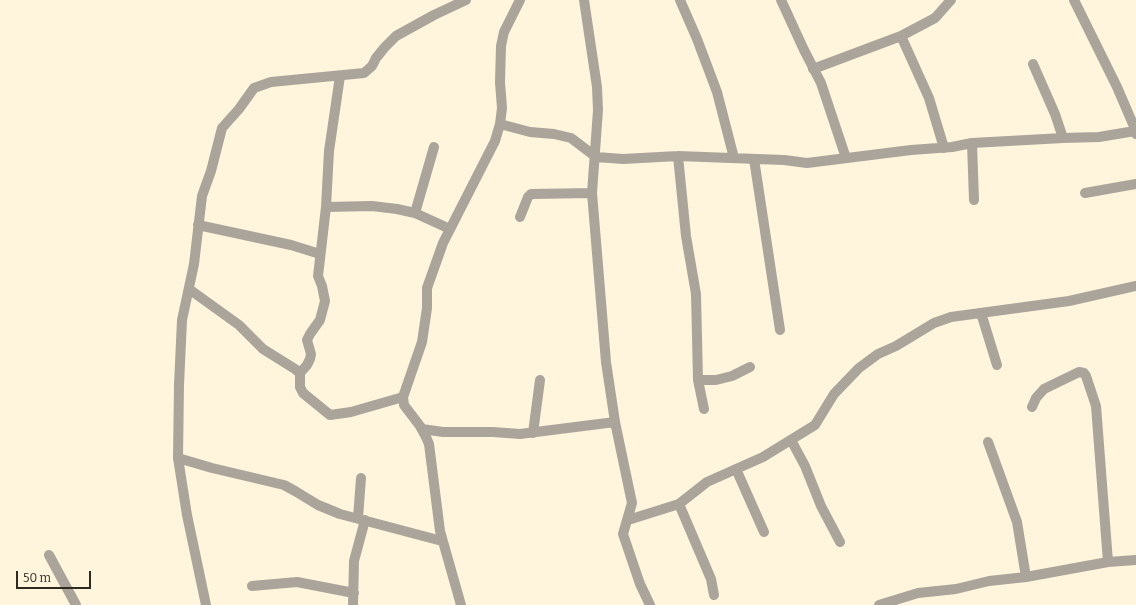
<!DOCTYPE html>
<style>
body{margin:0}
#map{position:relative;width:1136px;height:605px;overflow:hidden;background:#fef5dc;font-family:Bitter,serif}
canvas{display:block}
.scale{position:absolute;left:16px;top:571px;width:75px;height:18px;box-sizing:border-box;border:2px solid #2e2a21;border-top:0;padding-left:5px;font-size:12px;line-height:14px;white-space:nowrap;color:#2e2a21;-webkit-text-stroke:3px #fef5dc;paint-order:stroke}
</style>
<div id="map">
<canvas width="1136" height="605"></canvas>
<div class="scale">50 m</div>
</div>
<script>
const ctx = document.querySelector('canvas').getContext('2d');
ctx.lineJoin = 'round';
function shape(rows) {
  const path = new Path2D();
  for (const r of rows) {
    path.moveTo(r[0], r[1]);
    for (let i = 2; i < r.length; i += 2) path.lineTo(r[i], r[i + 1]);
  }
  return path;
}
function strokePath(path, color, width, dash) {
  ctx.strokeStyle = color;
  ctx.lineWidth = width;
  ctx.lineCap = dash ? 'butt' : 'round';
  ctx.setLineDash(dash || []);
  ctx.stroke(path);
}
const minor = shape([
 [584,0,597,87,598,110,592,193,606,362,615,422,632,503,623,534,640,584,650,605],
 [680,0,697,39,717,92,734,158],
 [781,0,804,50,821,83,846,158],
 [1074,0,1117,87,1136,131],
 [901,36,929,98,944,148],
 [1033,64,1055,114,1063,138],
 [813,69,901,36,935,18,951,0],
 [500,124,530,132,554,134,571,138,596,157,623,159,678,156,784,160,807,163,911,150,952,147,972,143,1063,138,1099,137,1135,131,1136,134],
 [972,143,974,200],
 [678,156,686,236,696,294,698,380,704,409],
 [754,159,780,330],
 [1085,193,1136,184],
 [326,207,329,151,340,76],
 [415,213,434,147],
 [520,217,528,197,531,194,592,193],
 [198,225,291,245,320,254],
 [189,289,239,325,263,349,295,369,300,373,300,387,303,393,330,415,351,412,403,397],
 [981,313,997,365],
 [300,373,307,365,310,359,311,354,307,340,310,334,320,320,325,301,322,286,318,276,326,207,372,206,397,209,415,213,450,229],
 [698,380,716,380,732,376,750,367],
 [1032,407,1036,398,1044,389,1079,372,1084,373,1086,376,1096,406,1108,562],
 [422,429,443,432,493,432,520,434,615,422],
 [533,433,540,380],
 [791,440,805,466,821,506,840,542],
 [988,442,1017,522,1026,577],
 [178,458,212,468,284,485,295,491,318,505,340,514,442,541],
 [736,469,764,532],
 [679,504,711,579,714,595],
 [358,518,361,478],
 [628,520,679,504,707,482,763,457,815,425,834,394,859,368,878,354,896,346,934,323,951,317,1069,301,1136,286],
 [49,555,76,605],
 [252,586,297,582,354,593],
 [206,605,187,515,178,458,179,385,182,320,194,264,202,196,211,171,222,128,239,109,254,88,271,82,364,73,372,66,376,58,385,47,396,36,434,15,466,0],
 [353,605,354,561,365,520],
 [461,605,440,531,429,444,426,437,420,426,404,405,403,397,422,342,427,308,427,288,443,243,495,141,500,124,502,108,500,82,501,46,504,32,520,0],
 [879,605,918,593,956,589,989,581,1026,577,1108,562,1136,560]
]);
strokePath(minor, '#aba49b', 10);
</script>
